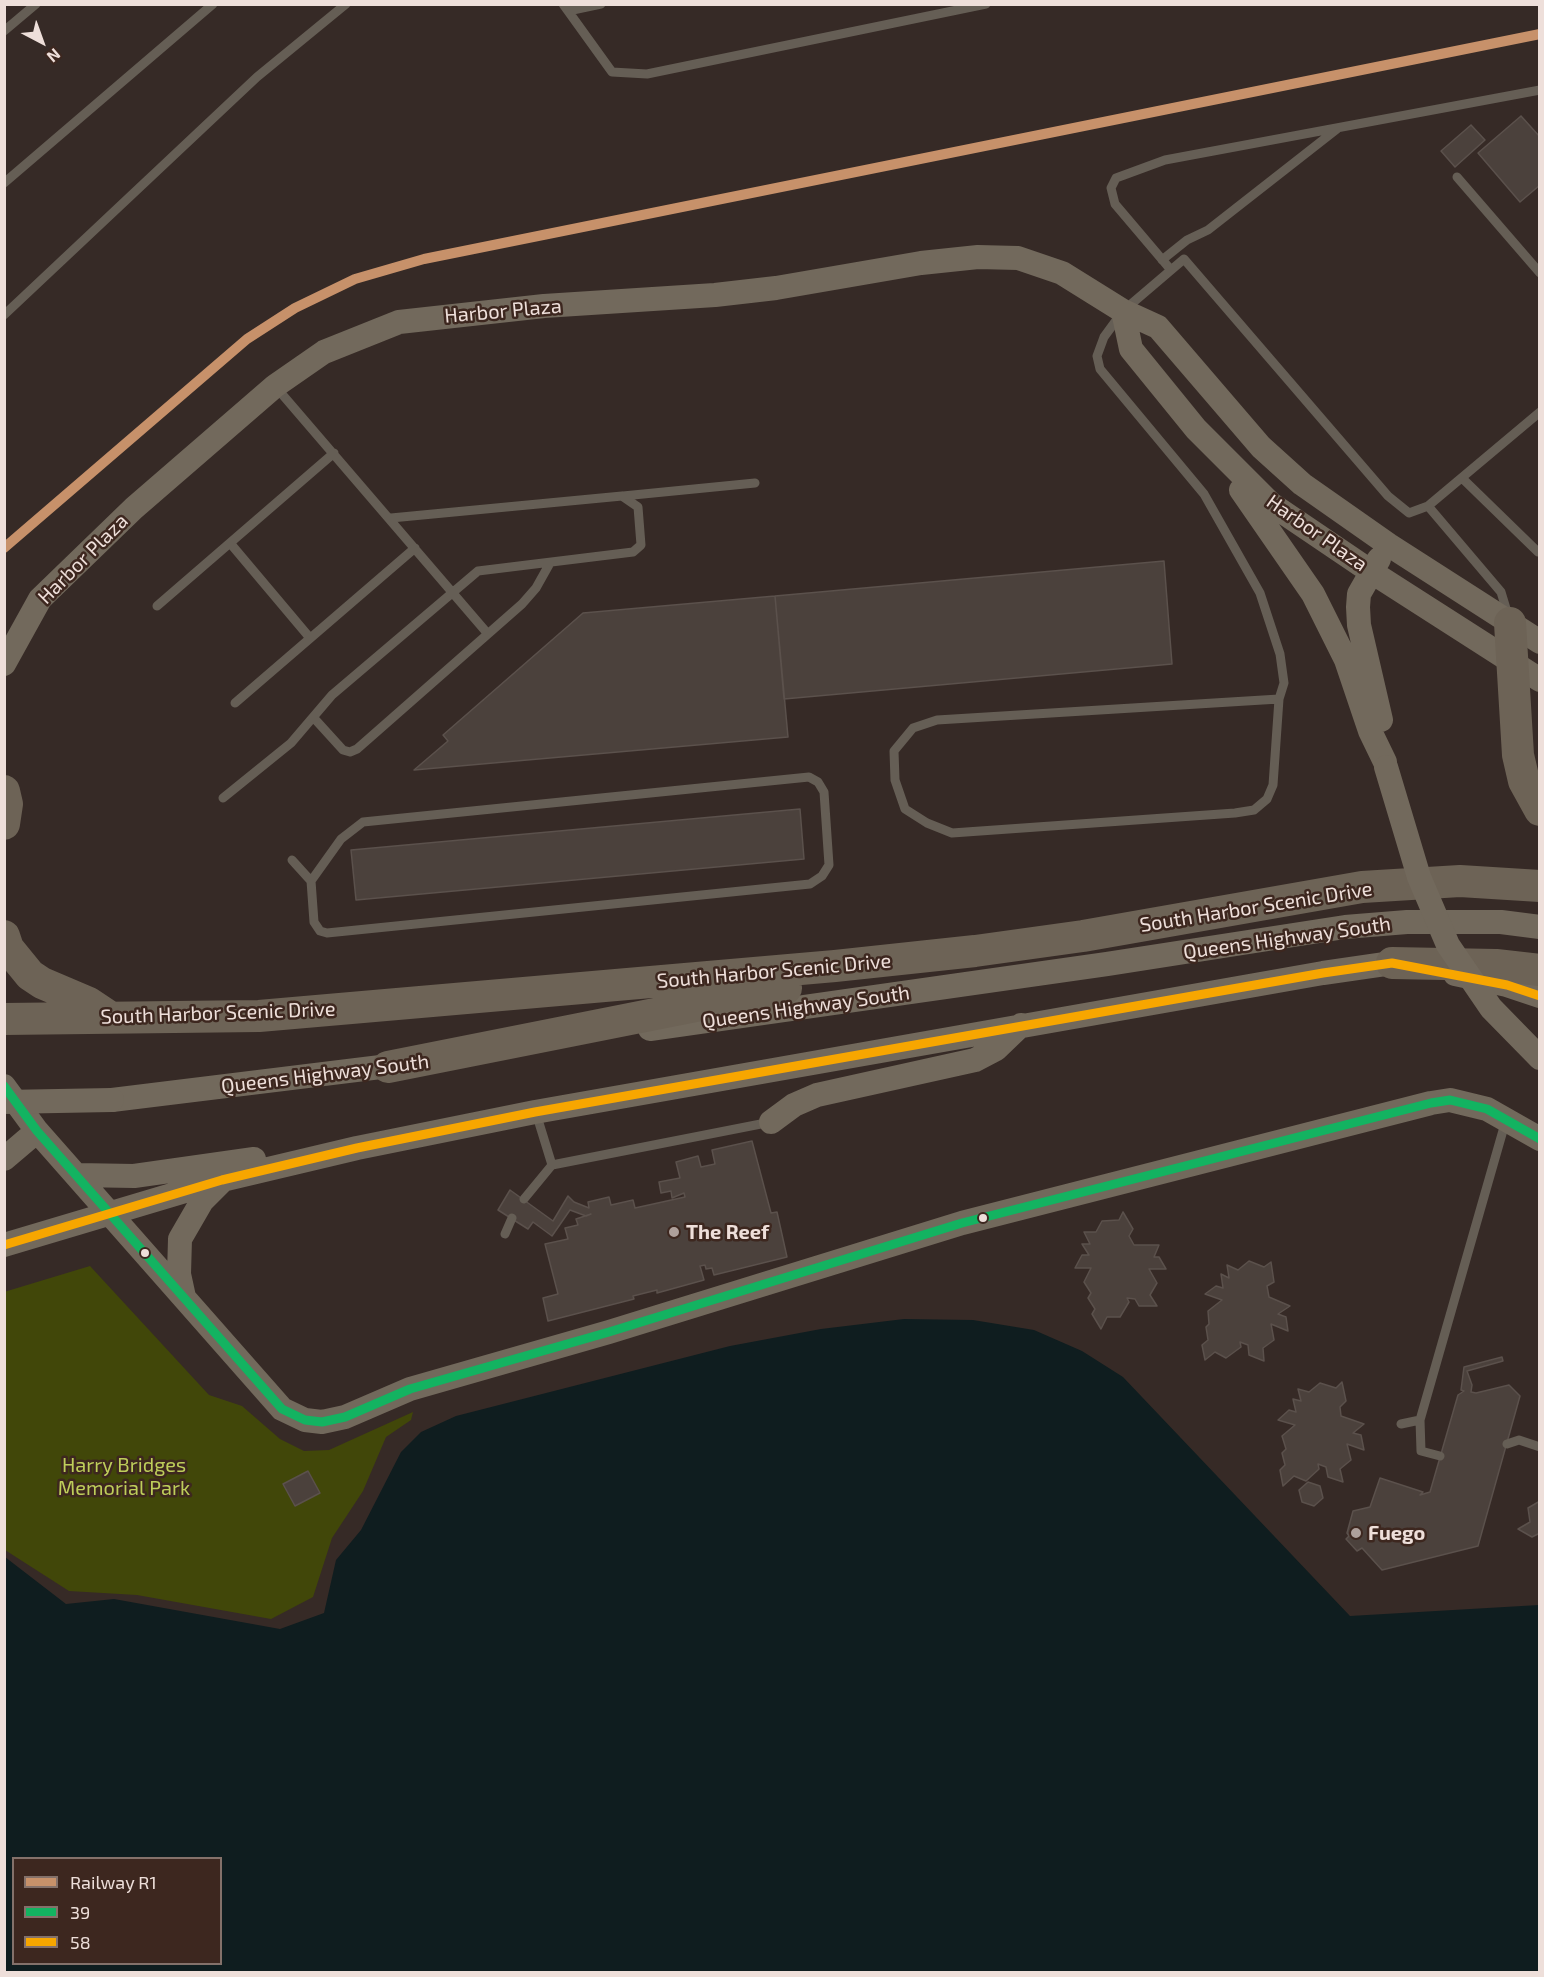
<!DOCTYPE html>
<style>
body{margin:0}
#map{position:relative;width:1544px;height:1977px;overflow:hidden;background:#362a26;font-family:"Exo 2",sans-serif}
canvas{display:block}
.frame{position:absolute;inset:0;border:6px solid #eedfda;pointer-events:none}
.legend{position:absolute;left:12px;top:1857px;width:210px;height:108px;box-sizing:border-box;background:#3d271f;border:2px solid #84716a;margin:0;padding:8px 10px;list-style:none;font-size:18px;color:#eedfda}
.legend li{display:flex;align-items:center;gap:12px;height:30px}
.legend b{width:30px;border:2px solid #84716a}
.north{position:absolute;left:12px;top:12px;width:60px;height:60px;-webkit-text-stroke:4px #3d271f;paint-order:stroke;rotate:139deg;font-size:16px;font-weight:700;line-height:24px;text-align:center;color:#eedfda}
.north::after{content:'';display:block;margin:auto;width:21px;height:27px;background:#eedfda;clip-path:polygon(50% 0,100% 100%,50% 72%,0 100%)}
</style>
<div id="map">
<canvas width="1544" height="1977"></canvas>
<div class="frame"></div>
<ul class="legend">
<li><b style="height:8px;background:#c7916a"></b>Railway R1</li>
<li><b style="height:8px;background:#13b361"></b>39</li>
<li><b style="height:8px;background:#f7a600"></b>58</li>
</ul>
<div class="north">N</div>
</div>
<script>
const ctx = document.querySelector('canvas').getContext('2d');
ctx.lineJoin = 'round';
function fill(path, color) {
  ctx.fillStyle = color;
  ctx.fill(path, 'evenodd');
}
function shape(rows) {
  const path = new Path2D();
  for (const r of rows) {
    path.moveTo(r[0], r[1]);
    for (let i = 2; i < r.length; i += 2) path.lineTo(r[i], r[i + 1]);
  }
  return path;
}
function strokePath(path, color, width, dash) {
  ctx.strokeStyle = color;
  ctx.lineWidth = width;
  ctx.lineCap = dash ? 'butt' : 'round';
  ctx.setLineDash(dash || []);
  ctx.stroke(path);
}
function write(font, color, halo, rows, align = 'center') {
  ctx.font = font + ' "Exo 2",sans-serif';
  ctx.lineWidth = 5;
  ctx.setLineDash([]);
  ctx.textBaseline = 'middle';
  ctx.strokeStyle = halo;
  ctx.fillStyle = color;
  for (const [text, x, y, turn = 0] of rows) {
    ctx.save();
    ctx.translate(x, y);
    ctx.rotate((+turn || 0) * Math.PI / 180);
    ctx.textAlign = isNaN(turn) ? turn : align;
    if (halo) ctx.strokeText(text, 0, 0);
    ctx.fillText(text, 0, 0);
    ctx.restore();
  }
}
const green = shape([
 [90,1266,209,1395,242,1406,280,1439,304,1451,329,1450,413,1412,411,1420,386,1437,363,1491,332,1538,313,1597,271,1619,137,1595,69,1591,5,1550,4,1292]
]);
const water = shape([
 [904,1319,973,1320,1034,1330,1082,1351,1123,1377,1350,1616,1539,1605,1539,1972,5,1972,5,1557,66,1604,114,1599,280,1629,324,1613,336,1560,361,1530,401,1452,421,1432,456,1416,730,1346,821,1329],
 [14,1858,220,1858,220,1964,14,1964]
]);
const building = shape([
 [1521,116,1540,137,1540,185,1520,202,1478,153,1521,116],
 [1471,125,1485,140,1455,167,1441,151,1471,125],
 [1164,561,1172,664,784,699,775,596,1164,561],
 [775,596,788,737,414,770,448,741,443,735,583,613,775,596],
 [800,809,804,859,356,900,351,850,800,809],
 [752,1141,771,1213,777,1212,787,1257,714,1275,712,1268,706,1269,705,1265,700,1266,704,1280,657,1293,657,1290,633,1296,634,1299,548,1321,543,1298,558,1294,545,1244,568,1239,565,1228,578,1225,576,1219,591,1214,586,1216,570,1210,552,1236,533,1222,528,1229,498,1210,510,1190,553,1221,568,1196,574,1202,589,1208,588,1202,609,1197,611,1205,633,1200,635,1208,685,1197,684,1193,672,1198,671,1191,661,1193,659,1182,680,1178,676,1162,698,1156,701,1167,715,1164,712,1150,752,1141],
 [1123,1212,1133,1229,1129,1236,1134,1245,1159,1245,1154,1257,1159,1257,1166,1269,1149,1269,1157,1283,1150,1295,1157,1306,1139,1306,1135,1299,1127,1298,1129,1302,1120,1317,1107,1317,1101,1329,1092,1314,1095,1309,1088,1298,1091,1293,1084,1282,1091,1268,1075,1268,1082,1255,1089,1255,1082,1244,1090,1244,1084,1232,1096,1232,1102,1221,1119,1220,1123,1212],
 [1249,1261,1264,1267,1271,1262,1274,1282,1267,1286,1269,1297,1290,1306,1278,1314,1286,1317,1288,1331,1271,1324,1274,1340,1263,1348,1264,1361,1249,1355,1248,1345,1240,1342,1241,1347,1226,1358,1215,1352,1205,1360,1202,1345,1208,1340,1206,1327,1209,1324,1208,1311,1222,1300,1205,1294,1216,1286,1223,1288,1221,1274,1229,1278,1227,1265,1238,1270,1249,1261],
 [1502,1357,1503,1361,1467,1371,1472,1385,1471,1392,1476,1393,1509,1385,1520,1396,1478,1546,1382,1570,1362,1548,1357,1551,1346,1539,1349,1536,1347,1533,1353,1511,1370,1507,1380,1478,1423,1492,1420,1495,1430,1492,1458,1395,1464,1391,1461,1390,1464,1367,1502,1357],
 [1342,1382,1346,1401,1340,1407,1341,1416,1364,1424,1353,1433,1361,1435,1364,1450,1347,1444,1351,1460,1340,1469,1343,1482,1328,1477,1326,1467,1318,1464,1319,1469,1306,1481,1294,1476,1283,1486,1280,1470,1285,1465,1282,1453,1286,1449,1282,1436,1295,1425,1278,1420,1289,1410,1296,1412,1293,1399,1301,1401,1298,1389,1309,1392,1320,1383,1336,1388,1342,1382],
 [308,1471,320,1493,295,1506,283,1484,308,1471],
 [1308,1482,1320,1486,1323,1498,1314,1506,1302,1502,1299,1490,1308,1482],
 [1540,1501,1540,1533,1532,1537,1518,1529,1530,1522,1528,1508,1540,1501]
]);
const lane = shape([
 [563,4,612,72,647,74,986,4],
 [568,11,601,4],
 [4,31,36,4],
 [1457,177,1540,273],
 [4,183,213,4],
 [1162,260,1187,240,1208,230,1337,129],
 [1171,270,1115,204,1111,188,1116,178,1165,160,1540,90],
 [4,315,257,77,346,4],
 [275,386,488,634],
 [1463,479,1538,552,1540,550],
 [623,496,755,483],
 [1428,506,1501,592,1508,615],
 [230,543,310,638],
 [157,606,334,453],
 [1279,699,937,720,913,728,894,751,895,780,905,809,927,823,952,833,1235,813,1254,810,1267,799,1273,785,1279,699,1284,683,1280,654,1260,593,1204,494,1100,369,1097,356,1104,337,1123,311,1184,259,1388,496,1409,513,1428,506,1540,412],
 [235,703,415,548],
 [313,717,343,750,350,752,357,749,522,604,536,588,550,563],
 [223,798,291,743,332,695,478,571,633,552,641,545,638,507,622,496,391,518],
 [292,860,311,881,314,922,320,931,327,933,810,884,822,876,829,865,824,792,818,782,809,777,363,822,341,839,311,881],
 [536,1113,552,1165],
 [524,1199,552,1165,771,1122],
 [505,1234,512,1218],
 [1420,1420,1421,1451,1440,1456],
 [1401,1424,1420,1420,1506,1120],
 [1507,1444,1519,1440,1540,1447]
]);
const secondary = shape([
 [1123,311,1131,349,1196,429,1271,504,1370,571,1540,680],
 [1241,490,1313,594,1346,660,1370,731,1385,762],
 [1379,559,1359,594,1358,607,1359,625,1381,720],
 [4,664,40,599,134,508,275,386,324,352,399,322,544,306,715,295,776,288,921,263,978,257,1018,258,1062,273,1123,311,1158,327,1261,447,1302,484,1389,545,1540,642],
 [1455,974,1507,985,1540,996],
 [650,1029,1107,964,1345,927,1407,922,1501,922,1540,927],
 [4,1086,37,1131,282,1409,305,1420,322,1422,345,1417,410,1389,609,1332,962,1223,1431,1103,1450,1100,1487,1109,1540,1139],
 [112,1100,405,1064],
 [771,1122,794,1105,817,1095,975,1060,996,1049,1021,1025],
 [4,1159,37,1131],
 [77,1175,134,1176,254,1159],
 [4,1245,222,1180,357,1148,535,1112,1323,973,1392,963,1409,966],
 [184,1297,179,1274,180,1239,202,1201,221,1182]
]);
const highway = shape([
 [1510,623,1518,755,1524,781,1540,810],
 [4,791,7,804,4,824],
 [4,936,8,948,30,975,42,983,89,1003,110,1017],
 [1392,963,1496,965,1540,970],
 [4,1019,259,1016,835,966,975,951,1083,936,1362,887,1460,881,1540,886],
 [388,1067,786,988]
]);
const secondaryBridge = shape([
 [1386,767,1419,877,1448,945,1491,1008,1540,1058],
 [4,1102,112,1100]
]);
const bus1 = shape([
 [4,1086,37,1131,282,1409,305,1420,322,1422,345,1417,410,1389,609,1332,962,1223,1431,1103,1450,1100,1487,1109,1540,1139]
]);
const bus2 = shape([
 [4,1245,222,1180,357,1148,535,1112,1323,973,1392,963,1507,985,1540,996]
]);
const rail1 = shape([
 [4,548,247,339,295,308,355,279,424,259,1540,34]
]);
const markers = [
 [983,1218,5,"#eedfda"],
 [674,1232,6,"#aea09b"],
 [145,1253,5,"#eedfda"],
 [1356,1533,6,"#aea09b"]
];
const streetNames = [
 ["Harbor Plaza",503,311,-5],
 ["Harbor Plaza",1317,533,35],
 ["Harbor Plaza",83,559,-45],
 ["South Harbor Scenic Drive",1256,907,-9],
 ["Queens Highway South",1287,938,-8],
 ["South Harbor Scenic Drive",774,971,-5],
 ["Queens Highway South",806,1007,-8],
 ["South Harbor Scenic Drive",218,1013,-2],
 ["Queens Highway South",325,1074,-7]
];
const poiNames = [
 ["The Reef",686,1232],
 ["Fuego",1368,1533]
];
const parkNames = [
 ["Harry Bridges",124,1465],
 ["Memorial Park",124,1488]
];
fill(green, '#414709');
fill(water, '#0f1d1f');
fill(building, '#4b413c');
strokePath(building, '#5b514c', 1.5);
strokePath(lane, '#655e55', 9);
strokePath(secondary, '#72695c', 24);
strokePath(highway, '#6d6356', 32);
strokePath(secondaryBridge, '#72695c', 24);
strokePath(bus1, '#13b361', 9);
strokePath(bus2, '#f7a600', 9);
strokePath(rail1, '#c7916a', 10);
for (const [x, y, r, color] of markers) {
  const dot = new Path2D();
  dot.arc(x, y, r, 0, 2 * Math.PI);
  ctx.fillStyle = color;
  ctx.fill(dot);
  strokePath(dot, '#3d271f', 2);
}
write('20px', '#eedfda', '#3d271f', streetNames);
write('bold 20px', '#eedfda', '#3d271f', poiNames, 'left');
write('20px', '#bece5a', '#3d271f', parkNames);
</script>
